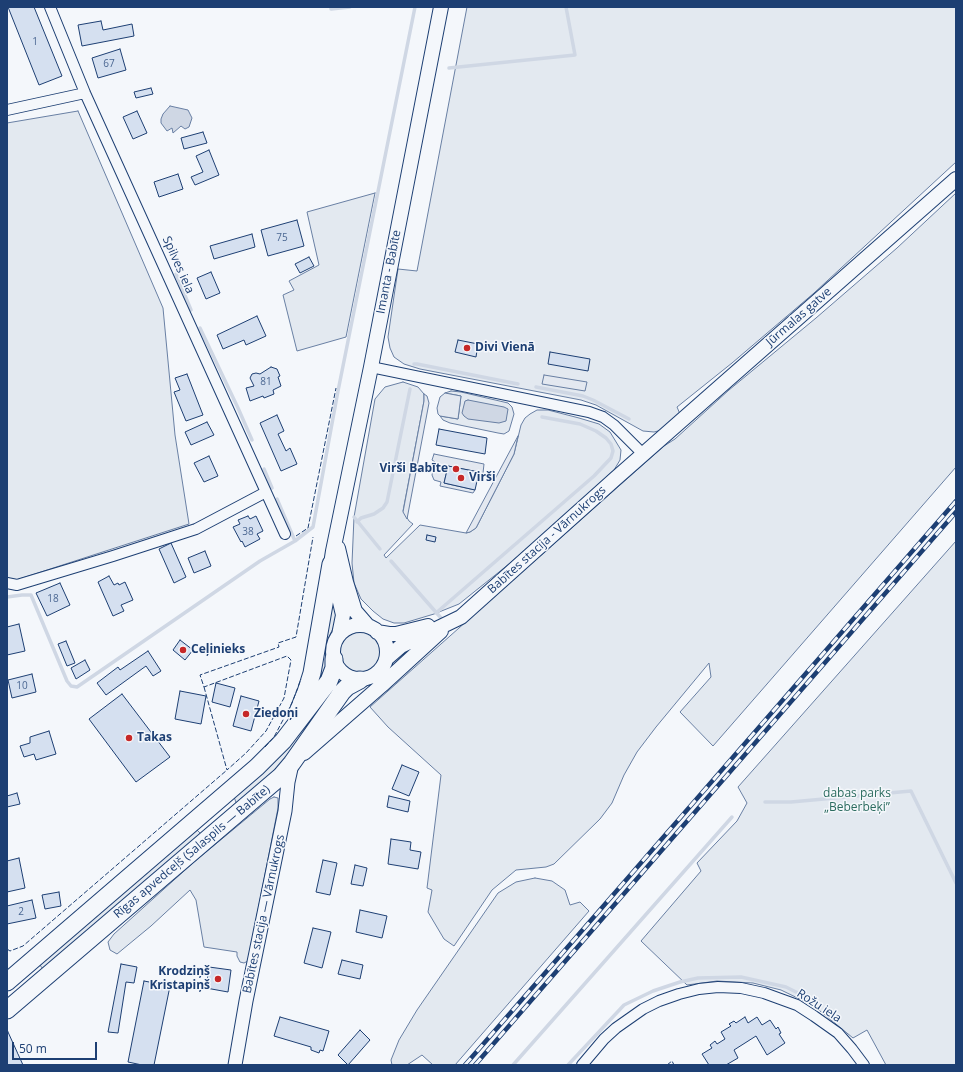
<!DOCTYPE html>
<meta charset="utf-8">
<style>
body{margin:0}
#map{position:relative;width:963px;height:1072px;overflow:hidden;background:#f4f7fb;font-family:"Open Sans",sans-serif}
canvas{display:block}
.frame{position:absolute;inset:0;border:8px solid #1d3f73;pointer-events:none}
.scale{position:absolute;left:12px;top:1042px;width:85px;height:18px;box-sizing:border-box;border:2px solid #1d3f73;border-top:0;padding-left:5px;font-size:12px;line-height:14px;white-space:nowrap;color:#1d3f73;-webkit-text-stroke:3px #f4f7fb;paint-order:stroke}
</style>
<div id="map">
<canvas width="963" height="1072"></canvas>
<div class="frame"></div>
<div class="scale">50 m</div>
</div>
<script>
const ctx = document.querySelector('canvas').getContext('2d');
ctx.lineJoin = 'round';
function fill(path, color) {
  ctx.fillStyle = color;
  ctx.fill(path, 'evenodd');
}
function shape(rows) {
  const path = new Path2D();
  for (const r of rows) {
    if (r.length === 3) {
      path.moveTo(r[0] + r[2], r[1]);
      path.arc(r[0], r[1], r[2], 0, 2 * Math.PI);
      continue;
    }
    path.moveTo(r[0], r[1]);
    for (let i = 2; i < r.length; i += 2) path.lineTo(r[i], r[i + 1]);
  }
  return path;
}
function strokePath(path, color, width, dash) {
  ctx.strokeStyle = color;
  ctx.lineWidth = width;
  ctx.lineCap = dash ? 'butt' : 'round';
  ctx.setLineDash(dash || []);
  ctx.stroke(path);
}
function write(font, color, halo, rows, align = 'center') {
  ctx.font = font + ' "Open Sans",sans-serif';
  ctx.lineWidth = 3;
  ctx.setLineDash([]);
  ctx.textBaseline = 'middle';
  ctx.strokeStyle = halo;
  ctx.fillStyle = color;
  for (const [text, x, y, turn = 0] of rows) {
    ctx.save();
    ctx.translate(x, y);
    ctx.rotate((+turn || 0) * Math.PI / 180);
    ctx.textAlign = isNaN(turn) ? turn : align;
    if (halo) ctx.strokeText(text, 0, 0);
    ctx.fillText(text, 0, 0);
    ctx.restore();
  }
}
const green = shape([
 [467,7,956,7,956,162,814,293,732,363,677,407,680,414,662,430,654,432,643,431,596,405,581,400,420,369,404,364,394,357,390,348,388,337,398,269,417,271,467,7],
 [78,111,163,308,175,435,189,524,7,583,7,123,78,111],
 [375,193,346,337,297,351,283,295,294,290,289,281,319,265,307,212,375,193],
 [956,193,956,467,713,746,680,712,711,677,709,663,656,727,637,752,624,775,612,803,600,819,554,864,546,867,516,870,492,890,454,946,444,939,428,912,432,890,427,888,441,775,388,727,370,707,664,446,675,439,729,390,816,318,897,248,956,193],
 [403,382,418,387,424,394,424,401,403,511,409,521,413,524,384,555,386,558,420,525,466,533,470,532,476,528,514,454,521,425,525,418,530,414,537,410,548,410,579,418,599,424,610,432,621,450,620,460,614,470,579,503,509,564,459,604,434,614,404,623,394,623,383,619,373,611,361,599,354,583,352,563,354,517,375,399,385,387,403,382],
 [451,391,461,392,508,403,512,407,514,414,509,431,504,434,498,433,450,423,443,420,440,416,458,419,461,396,445,393,451,391],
 [956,541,956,1065,886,1065,867,1030,853,1038,814,1006,781,990,753,983,717,981,687,985,641,941,701,871,697,863,737,821,747,803,738,787,956,541],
 [331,583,339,615,325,646,327,672,311,693,331,583],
 [360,653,23],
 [338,681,340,683,297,746,267,779,237,805,234,797,335,682,338,681],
 [274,797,278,798,278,808,248,961,244,963,240,962,237,956,237,952,204,947,196,900,190,890,151,926,117,954,110,950,108,942,114,934,194,862,270,799,274,797],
 [197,830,201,834,43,969,39,964,197,830],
 [535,878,552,881,565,890,570,905,580,902,589,911,455,1065,433,1065,422,1055,407,1065,392,1065,391,1060,399,1040,417,1010,498,893,516,882,535,878]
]);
const parking = shape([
 [544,375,587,382,585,391,542,384,544,375],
 [445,393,461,396,458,419,440,416,438,414,437,408,440,397,445,393],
 [424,394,427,396,429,403,407,519,403,512,424,401,424,394],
 [518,436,514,454,476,528,470,532,466,533,518,436],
 [434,454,484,464,483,473,481,474,478,474,478,472,448,466,444,483,475,490,473,493,440,486,441,482,434,480,432,475,435,462,432,460,434,454]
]);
const water = shape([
 [170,106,188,110,192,118,189,127,185,129,181,126,173,133,172,128,167,131,161,123,161,119,163,114,170,106],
 [468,400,504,407,508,409,506,421,499,423,468,419,464,416,462,413,465,401,468,400]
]);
const stream = shape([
 [331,7,331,9,350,7],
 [449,68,575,55,566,7],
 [176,274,191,310],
 [200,328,238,408,252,440],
 [414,364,417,364,518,384],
 [536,387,583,396,593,400,629,419],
 [264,469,272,488],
 [277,499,295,541],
 [354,517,380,549],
 [357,522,361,518,374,514,383,508,387,502,410,389],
 [391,561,441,618],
 [7,597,22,595,31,595,67,681,71,686,77,687,260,561,295,541,313,527,338,391,415,7],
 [436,613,594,476,611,458,613,451,611,444,606,438,596,431,580,424,542,417],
 [765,802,791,802,911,791,956,883],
 [513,1065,732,817],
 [568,1065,624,1005,653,991,680,982,698,978,741,977,786,987,814,1001]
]);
const building = shape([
 [8,7,34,7,62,76,39,85,8,7],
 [101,21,103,30,132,24,134,36,82,46,78,25,101,21],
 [120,49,126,70,98,78,92,58,120,49],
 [151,88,153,94,136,98,134,92,151,88],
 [137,111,147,133,133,139,123,117,137,111],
 [203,132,207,143,184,149,181,138,203,132],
 [209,150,219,175,195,185,191,177,203,172,196,156,209,150],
 [178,174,183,189,159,197,154,182,178,174],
 [297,220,304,246,268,256,261,230,297,220],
 [252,234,255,247,214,259,210,246,252,234],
 [309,257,314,266,300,273,295,264,309,257],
 [211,272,220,293,206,299,197,278,211,272],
 [257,316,266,336,246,345,244,340,223,349,217,335,257,316],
 [458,340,478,344,476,357,455,352,458,340],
 [550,352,590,359,588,371,548,364,550,352],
 [271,367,277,369,280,376,278,377,281,386,273,390,274,394,264,398,263,396,250,401,246,388,254,386,250,378,252,374,256,373,260,374,271,367],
 [187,374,203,415,186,421,174,392,180,390,175,378,187,374],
 [277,415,284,431,278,434,286,451,290,448,297,464,281,471,260,423,277,415],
 [207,422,214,435,191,445,185,432,207,422],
 [439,429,487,438,485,454,436,445,439,429],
 [209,456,218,476,204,482,194,463,209,456],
 [448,466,479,472,475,490,444,483,448,466],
 [248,516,250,519,256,516,263,531,257,534,260,539,245,547,242,541,241,542,233,527,240,524,238,520,248,516],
 [427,535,436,537,435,542,426,540,427,535],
 [171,543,186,577,174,583,159,549,171,543],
 [205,551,211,566,194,573,188,558,205,551],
 [109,576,114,585,118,583,119,585,125,582,133,600,121,605,124,611,113,616,98,582,109,576],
 [60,583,70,605,47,616,36,593,60,583],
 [19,624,25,651,7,655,7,627,19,624],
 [180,640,193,650,185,660,173,650,180,640],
 [66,641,75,663,67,666,58,644,66,641],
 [148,651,161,671,153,676,146,666,106,695,97,683,118,667,120,670,148,651],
 [85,660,90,670,76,679,71,668,85,660],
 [32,674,36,692,12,698,8,680,32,674],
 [216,683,235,688,230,707,212,702,216,683],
 [180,691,206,696,201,724,175,719,180,691],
 [122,694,170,757,136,782,89,719,122,694],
 [241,696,259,701,251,731,233,726,241,696],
 [49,731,56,754,36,760,34,754,24,757,20,746,30,743,30,737,49,731],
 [402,765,419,772,409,796,392,789,402,765],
 [17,793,20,804,7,807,7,796,17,793],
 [389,796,410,801,408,812,387,807,389,796],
 [391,839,411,842,410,850,421,852,418,869,388,864,391,839],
 [19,858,25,888,7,892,7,861,19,858],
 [323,860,337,863,330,895,316,892,323,860],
 [355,865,367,868,363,886,351,884,355,865],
 [59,892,61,906,45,909,42,895,59,892],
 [32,900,36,918,7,924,7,906,32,900],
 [360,910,387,916,382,938,356,932,360,910],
 [313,928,331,932,322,968,304,963,313,928],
 [342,960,363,965,360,979,338,974,342,960],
 [121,964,137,967,134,983,126,982,118,1033,108,1032,121,964],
 [209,967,231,970,228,992,206,988,209,967],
 [144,981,170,986,154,1065,142,1065,128,1062,144,981],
 [280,1017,329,1031,323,1051,320,1050,319,1053,311,1050,311,1047,274,1036,280,1017],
 [745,1017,748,1023,757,1017,762,1025,770,1020,776,1029,778,1027,781,1033,779,1034,785,1043,767,1055,756,1036,734,1050,738,1058,726,1065,709,1065,702,1054,712,1048,710,1045,715,1041,717,1044,725,1039,721,1032,731,1026,729,1024,734,1021,736,1023,745,1017],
 [360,1030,370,1040,348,1065,338,1055,360,1030],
 [8,1032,23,1065,7,1065,7,1033,8,1032]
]);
const minor = shape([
 [50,7,85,93,285,534],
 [7,110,85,93],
 [371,367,589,412,603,417,614,425,643,454],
 [7,583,17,585,113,556,196,529,266,492],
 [582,1065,604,1039,616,1028,643,1009,659,1001,679,994,699,989,718,987,741,988,764,993,797,1005,814,1016,838,1033,852,1049,864,1065]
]);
const tertiary = shape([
 [235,1065,246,1001,285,811,288,782,292,764]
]);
const secondary = shape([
 [338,548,346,582,355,611,368,626],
 [360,652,27],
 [377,632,389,634,396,634,428,626],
 [339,635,343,615,333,572,331,564,333,551,371,367,441,7],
 [386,659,401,646,461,617,615,479,956,179],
 [304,753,382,685,441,631]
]);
const trunk = shape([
 [297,714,306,692,312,673,331,564],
 [7,982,257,767,283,741,329,681,334,668,334,659],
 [7,1010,281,776,292,763,342,692,347,687,360,680]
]);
const rail = shape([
 [465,1065,956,501],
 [475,1065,956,512]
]);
const fence = shape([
 [296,536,308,528,336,388],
 [204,687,227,770,246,753,266,731,284,698,291,660,287,656,204,687,200,675,279,647,278,643,296,637,313,537],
 [265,747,274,737,292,703,301,679],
 [7,949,10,951,23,946,227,770],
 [667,1065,672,1061,674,1065]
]);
const markers = [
 [467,348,4,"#c62828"],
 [456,469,4,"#c62828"],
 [461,478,4,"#c62828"],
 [183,650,4,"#c62828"],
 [246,714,4,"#c62828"],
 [129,738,4,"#c62828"],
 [218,979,4,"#c62828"]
];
const numberNames = [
 ["1",35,42],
 ["67",109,64],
 ["75",282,238],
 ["81",266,382],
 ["38",248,532],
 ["18",53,599],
 ["10",22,686],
 ["2",21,912]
];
const streetNames = [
 ["Spilves iela",178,265,66],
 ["Imanta - Babīte",389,272,-79],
 ["Jūrmalas gatve",799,317,-41],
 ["Babītes stacija - Vārnukrogs",547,540,-42],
 ["Rīgas apvedceļš (Salaspils — Babīte)",192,852,-40],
 ["Babītes stacija — Vārnukrogs",264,914,-78],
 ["Rožu iela",819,1006,33]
];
const poiNames = [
 ["Divi Vienā",475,348],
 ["Virši Babīte",448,469,"right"],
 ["Virši",469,478],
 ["Ceļinieks",191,650],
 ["Ziedoņi",254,714],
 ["Takas",137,738],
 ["Krodziņš",210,972,"right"],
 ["Kristapiņš",210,986,"right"]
];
const parkNames = [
 ["dabas parks",857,794],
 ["„Beberbeķi”",857,808]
];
fill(green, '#e3e9f0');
strokePath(green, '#687fa3', 1);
fill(parking, '#e3e8f0');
strokePath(parking, '#687fa3', 1);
fill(water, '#cfd7e4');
strokePath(water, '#687fa3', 1);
strokePath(stream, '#cfd7e4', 3.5);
fill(building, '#d5e0f0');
strokePath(building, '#1d3f73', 1);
strokePath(minor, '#1d3f73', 12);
strokePath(tertiary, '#1d3f73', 15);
strokePath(secondary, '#1d3f73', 16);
strokePath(trunk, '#1d3f73', 19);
strokePath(minor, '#f4f7fb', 10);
strokePath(tertiary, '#f4f7fb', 13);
strokePath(secondary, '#f4f7fb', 14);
strokePath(trunk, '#f4f7fb', 17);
strokePath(rail, '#1d3f73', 4.5);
strokePath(rail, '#f4f7fb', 3, [9]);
strokePath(fence, '#1d3f73', 1, [5, 2]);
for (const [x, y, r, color] of markers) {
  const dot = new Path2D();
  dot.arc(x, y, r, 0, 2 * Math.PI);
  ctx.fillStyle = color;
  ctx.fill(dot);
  strokePath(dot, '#f4f7fb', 1.5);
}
write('10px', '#4b6792', null, numberNames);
write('12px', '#1d3f73', '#f4f7fb', streetNames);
write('bold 12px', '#1d3f73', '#f4f7fb', poiNames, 'left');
write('12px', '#2c6c60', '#f4f7fb', parkNames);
</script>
